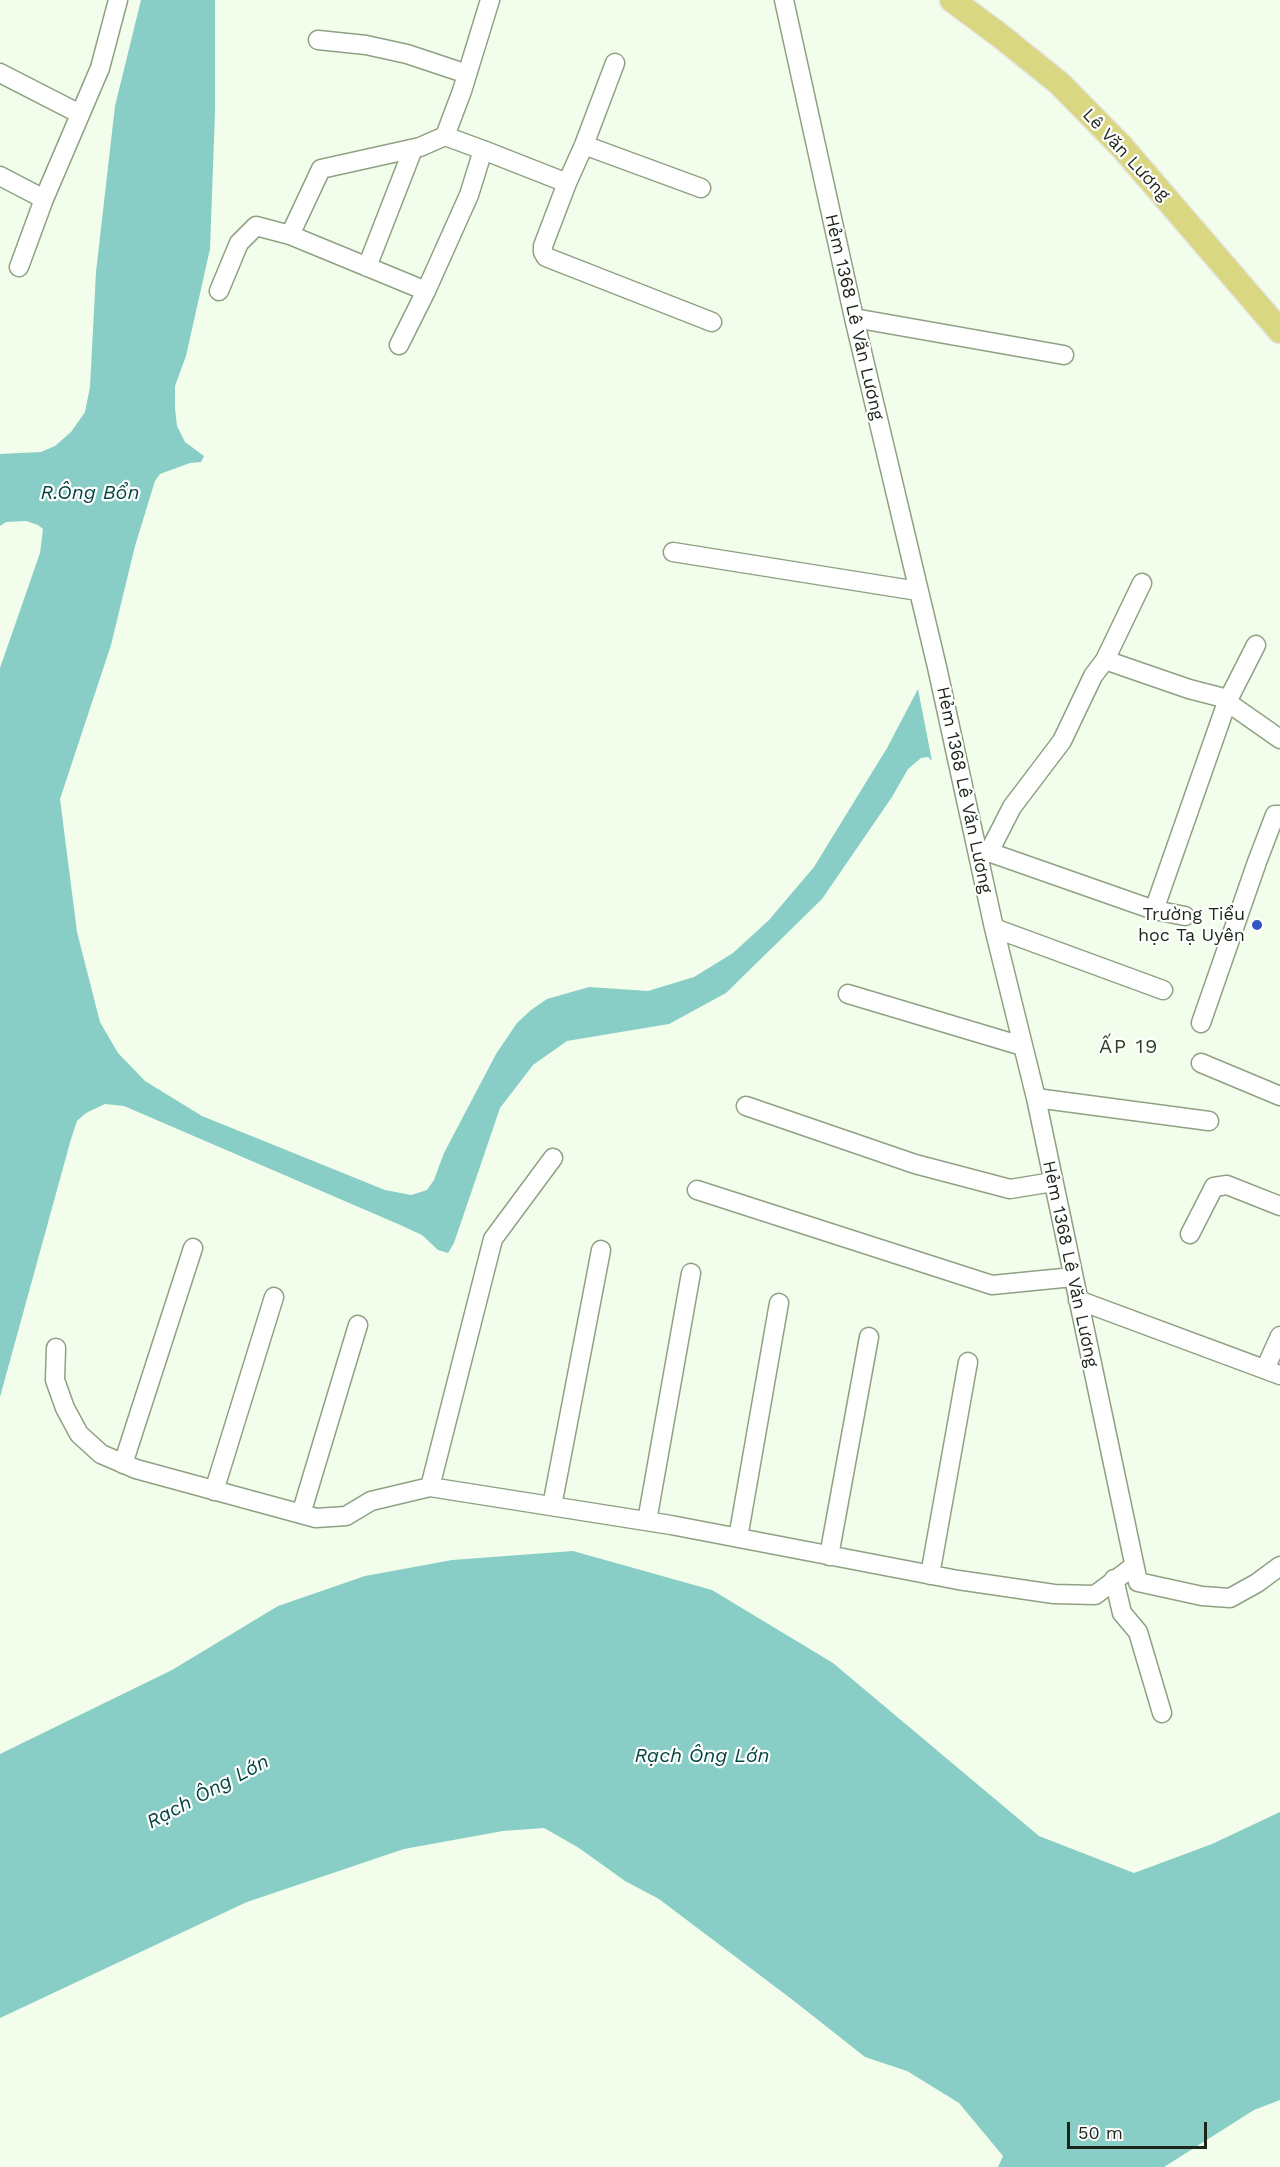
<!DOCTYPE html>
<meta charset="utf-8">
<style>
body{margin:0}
#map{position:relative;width:1280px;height:2167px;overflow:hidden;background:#f2feeb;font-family:"Work Sans",sans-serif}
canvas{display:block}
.scale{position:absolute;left:1067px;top:2122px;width:140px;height:27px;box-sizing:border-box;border:3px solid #1d2519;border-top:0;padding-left:8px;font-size:18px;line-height:21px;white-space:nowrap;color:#1d2519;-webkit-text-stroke:4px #fff;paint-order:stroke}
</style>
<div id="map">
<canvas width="1280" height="2167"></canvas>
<div class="scale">50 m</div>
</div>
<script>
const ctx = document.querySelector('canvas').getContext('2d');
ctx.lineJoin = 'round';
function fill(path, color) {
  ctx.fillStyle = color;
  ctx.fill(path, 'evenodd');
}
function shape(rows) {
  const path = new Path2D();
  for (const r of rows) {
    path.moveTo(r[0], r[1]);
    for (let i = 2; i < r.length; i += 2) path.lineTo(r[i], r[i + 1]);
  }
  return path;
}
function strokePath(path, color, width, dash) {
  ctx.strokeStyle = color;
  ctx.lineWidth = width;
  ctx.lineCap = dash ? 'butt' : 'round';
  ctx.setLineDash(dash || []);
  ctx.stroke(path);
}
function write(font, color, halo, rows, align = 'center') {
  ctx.font = font + ' "Work Sans",sans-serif';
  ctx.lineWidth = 4.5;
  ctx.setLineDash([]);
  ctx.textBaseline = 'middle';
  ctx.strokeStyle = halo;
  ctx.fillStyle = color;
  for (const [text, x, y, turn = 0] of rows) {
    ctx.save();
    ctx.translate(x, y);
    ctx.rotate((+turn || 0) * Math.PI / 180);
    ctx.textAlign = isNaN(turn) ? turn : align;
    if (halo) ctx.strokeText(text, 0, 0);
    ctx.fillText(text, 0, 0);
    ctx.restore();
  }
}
const water = shape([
 [141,0,215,0,215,112,210,249,186,356,175,386,175,408,177,426,185,442,204,456,201,462,190,463,160,474,155,481,135,546,111,645,60,799,77,932,100,1022,118,1053,145,1081,202,1116,385,1190,411,1195,427,1190,434,1180,444,1153,496,1054,517,1023,531,1010,547,999,589,987,648,991,694,977,733,953,769,920,814,867,887,748,918,689,932,761,928,757,921,758,908,769,892,797,822,899,726,993,669,1024,567,1041,533,1065,500,1108,454,1243,448,1253,438,1250,422,1235,398,1224,124,1106,105,1104,86,1113,77,1121,71,1139,0,1397,0,668,40,553,43,529,38,525,26,521,6,522,0,526,0,454,41,452,55,446,71,432,85,412,90,387,96,272,115,106],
 [573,1551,712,1590,833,1663,1039,1836,1134,1873,1212,1844,1280,1812,1280,2100,1254,2110,1164,2167,998,2167,1003,2156,959,2103,907,2071,865,2057,794,2001,659,1899,625,1881,579,1848,544,1828,503,1831,404,1849,247,1902,0,2018,0,1754,172,1670,278,1606,365,1576,452,1560]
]);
const minor = shape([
 [784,0,854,318,937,667,994,928,1036,1098,1138,1582,1202,1596,1230,1598,1257,1583,1280,1566],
 [318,40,366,45,407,54,467,74],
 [0,73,80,114],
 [584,145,701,188],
 [483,150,567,183,584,145,615,63],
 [0,176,44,199],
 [567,183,543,246,543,252,546,257,712,322],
 [290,235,321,169,420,147,445,136,462,91,490,0],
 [19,267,44,199,100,68,118,0],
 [367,267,413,149],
 [219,291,239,243,256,226,290,235,426,291,399,345],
 [426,291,469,195,483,150,445,136],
 [854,318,1064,355],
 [673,552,918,591],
 [1105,660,1189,689,1220,697,1280,739],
 [980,849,1154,910,1185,916],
 [989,852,1012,807,1062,741,1093,676,1105,660,1142,583],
 [1154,910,1227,702,1256,645],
 [994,928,1163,990],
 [848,994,1022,1046],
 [1201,1023,1257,862,1275,815,1280,815],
 [1201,1063,1280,1096],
 [1036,1098,1209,1121],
 [746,1106,915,1164,1010,1189,1053,1182],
 [697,1190,992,1285,1073,1277],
 [1190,1234,1214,1187,1227,1185,1280,1206],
 [1078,1300,1280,1375],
 [56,1348,55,1380,65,1408,79,1434,101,1454,136,1469,316,1518,346,1516,371,1501,430,1487,671,1525,958,1580,1054,1594,1095,1595,1134,1566],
 [1265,1369,1280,1336],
 [123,1464,193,1248],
 [430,1487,493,1239,553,1158],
 [214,1491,274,1297],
 [552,1506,601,1250],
 [301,1514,358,1325],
 [647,1521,691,1273],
 [738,1538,779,1303],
 [829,1556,869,1337],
 [930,1575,968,1362],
 [1114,1579,1122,1613,1138,1632,1162,1713]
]);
const major = shape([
 [952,0,998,34,1059,83,1122,147,1280,331]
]);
const markers = [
 [1257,925,6,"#3555c6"]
];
const streetNames = [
 ["Lê Văn Lương",1126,155,47],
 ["Hẻm 1368 Lê Văn Lương",854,317,77],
 ["Hẻm 1368 Lê Văn Lương",964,790,78],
 ["Hẻm 1368 Lê Văn Lương",1070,1264,78]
];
const poiNames = [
 ["Trường Tiểu",1245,915],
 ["học Tạ Uyên",1245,936]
];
const waterNames = [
 ["R.Ông Bổn",90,493],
 ["Rạch Ông Lớn",702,1756],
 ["Rạch Ông Lớn",208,1792,-28]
];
const neighbourhoodNames = [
 ["ẤP 19",1129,1047]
];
fill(water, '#89cec6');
strokePath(minor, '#8ea183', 21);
strokePath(major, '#e4e5e3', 27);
strokePath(minor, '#fff', 18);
strokePath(major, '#dad783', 24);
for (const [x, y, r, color] of markers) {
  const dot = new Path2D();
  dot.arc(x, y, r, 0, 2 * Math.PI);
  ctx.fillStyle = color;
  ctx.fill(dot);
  strokePath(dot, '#fff', 2);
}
write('18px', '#1d2519', '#fff', streetNames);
write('18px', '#1d2519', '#fff', poiNames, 'right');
write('italic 20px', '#054642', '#fff', waterNames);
ctx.letterSpacing = '1.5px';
write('20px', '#304026', '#fff', neighbourhoodNames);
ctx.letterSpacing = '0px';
</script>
